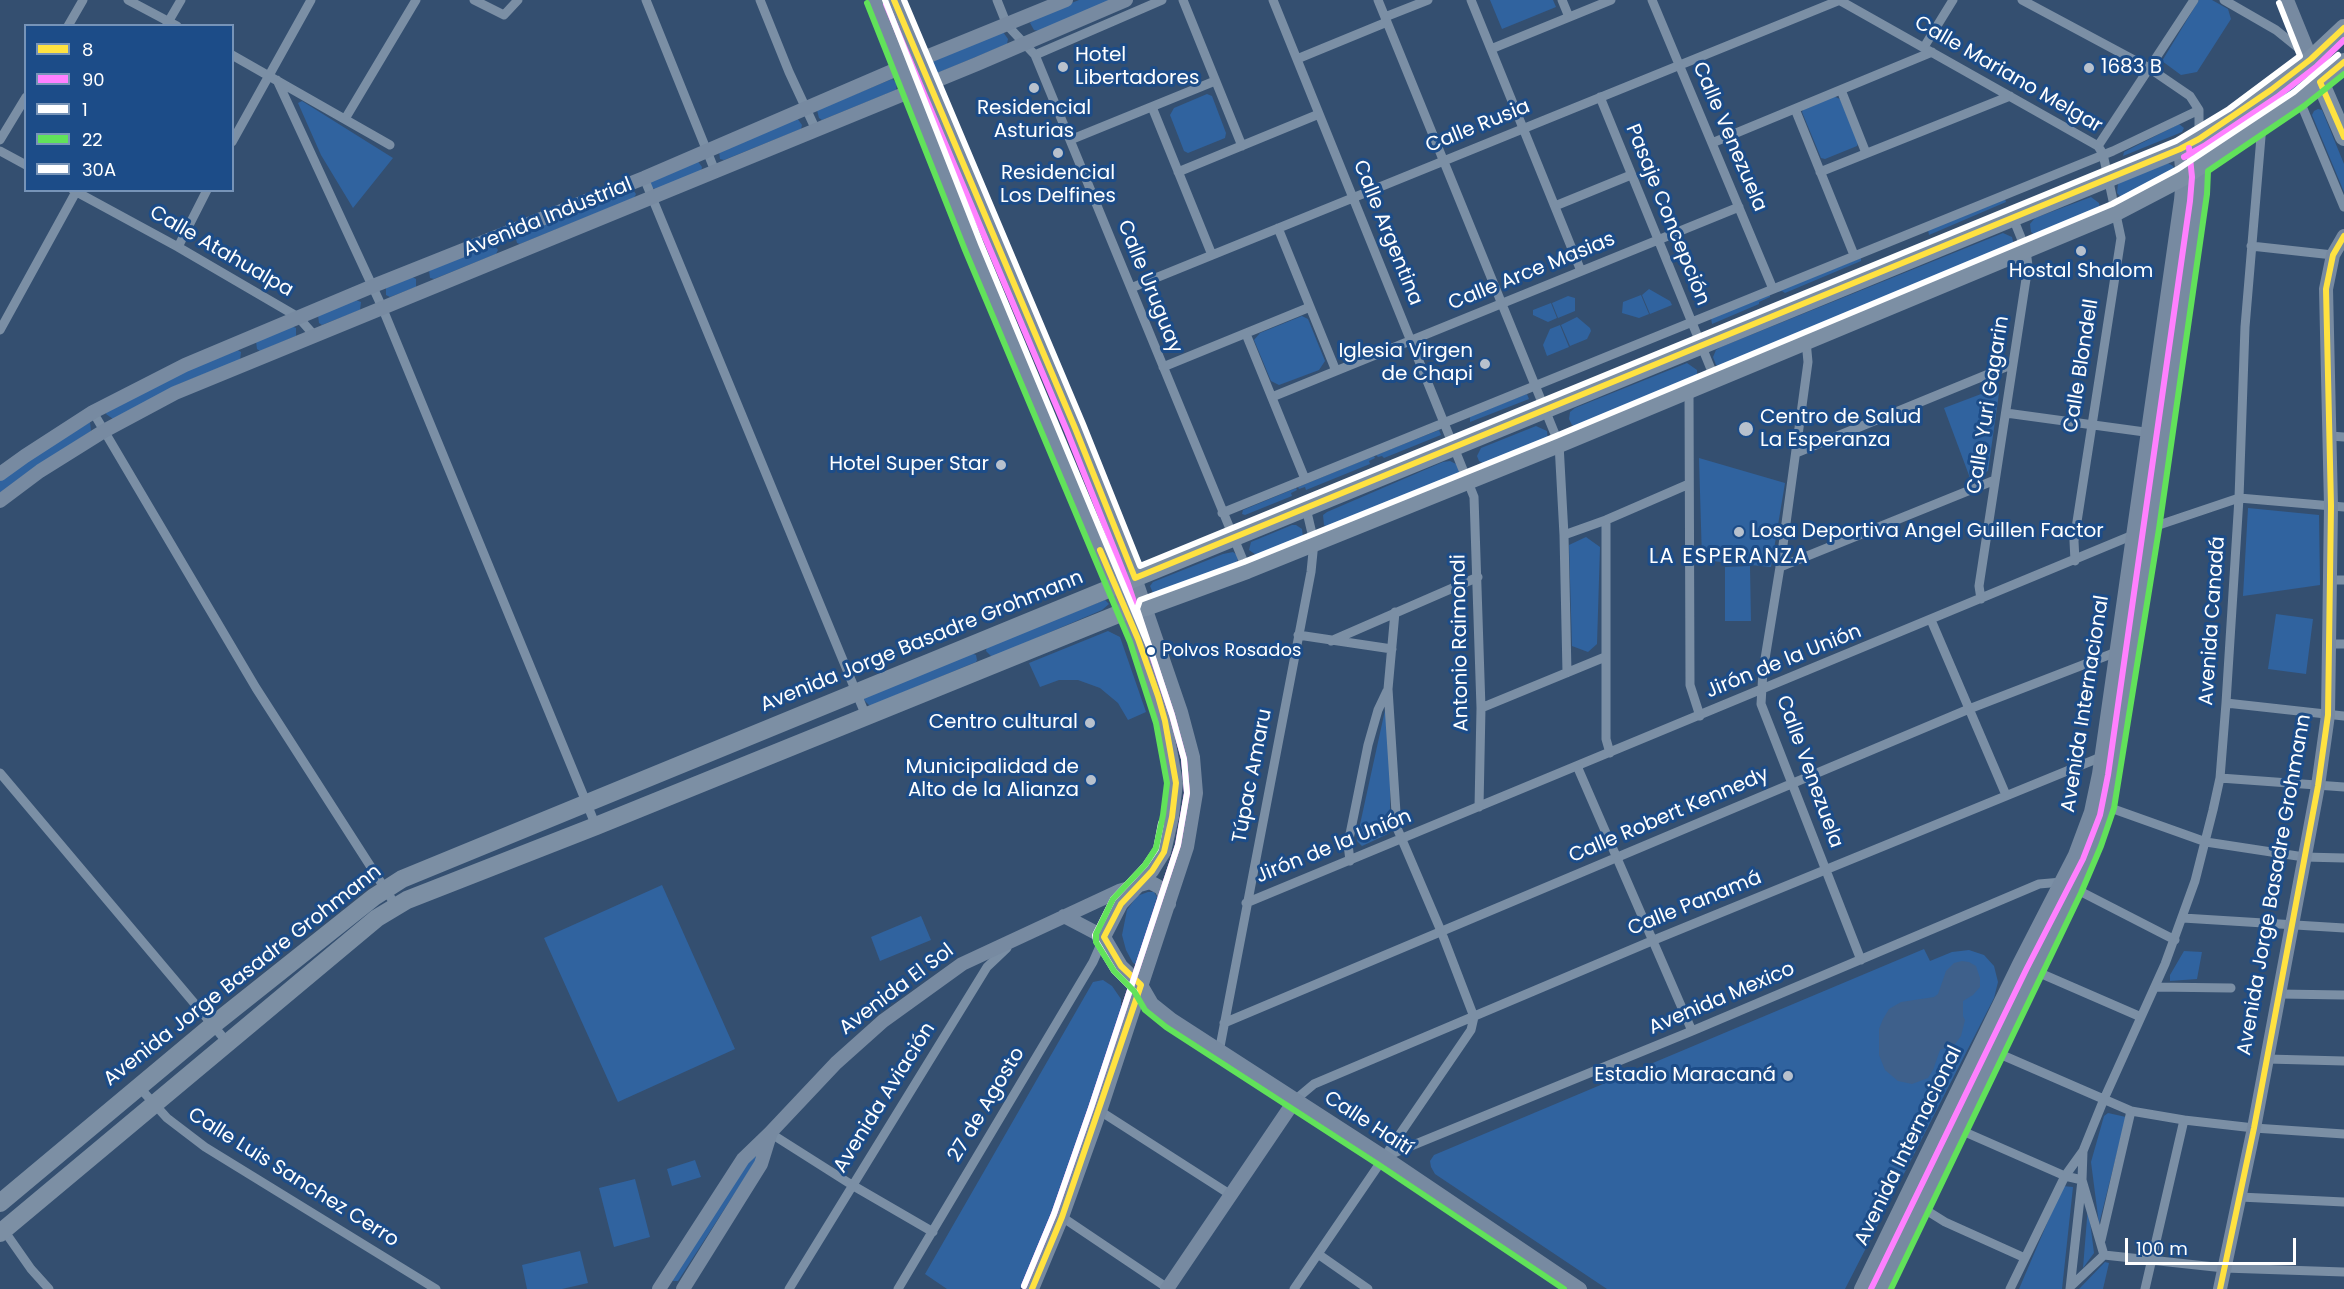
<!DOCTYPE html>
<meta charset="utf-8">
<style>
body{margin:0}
#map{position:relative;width:2344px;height:1289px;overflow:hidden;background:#344f70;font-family:Poppins,sans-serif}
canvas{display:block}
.legend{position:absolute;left:24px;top:24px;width:210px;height:168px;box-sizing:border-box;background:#1c4c88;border:2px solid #7794b8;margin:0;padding:8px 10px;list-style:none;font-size:18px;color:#fff}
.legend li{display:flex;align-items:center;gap:12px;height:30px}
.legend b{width:30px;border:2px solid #7794b8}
.scale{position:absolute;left:2125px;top:1238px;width:171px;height:27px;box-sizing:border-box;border:3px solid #fff;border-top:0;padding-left:8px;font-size:18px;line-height:21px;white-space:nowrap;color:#fff;-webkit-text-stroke:4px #1c4c88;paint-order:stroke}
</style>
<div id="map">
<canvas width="2344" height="1289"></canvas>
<ul class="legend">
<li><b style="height:8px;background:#ffe240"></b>8</li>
<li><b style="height:8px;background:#ff80ff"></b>90</li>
<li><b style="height:8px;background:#fff"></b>1</li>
<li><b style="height:8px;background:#61e25a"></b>22</li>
<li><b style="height:8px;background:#fff"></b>30A</li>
</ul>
<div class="scale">100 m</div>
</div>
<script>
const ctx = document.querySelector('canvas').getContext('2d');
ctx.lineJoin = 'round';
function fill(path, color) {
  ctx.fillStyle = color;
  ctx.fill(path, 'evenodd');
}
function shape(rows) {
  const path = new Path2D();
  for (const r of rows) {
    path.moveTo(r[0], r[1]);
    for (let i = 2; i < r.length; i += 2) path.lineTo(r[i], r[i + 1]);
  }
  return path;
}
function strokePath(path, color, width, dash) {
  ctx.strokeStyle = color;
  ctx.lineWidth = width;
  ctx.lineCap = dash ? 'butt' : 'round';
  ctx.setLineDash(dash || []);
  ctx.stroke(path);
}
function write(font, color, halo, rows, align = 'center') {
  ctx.font = font + ' Poppins,sans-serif';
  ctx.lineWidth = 6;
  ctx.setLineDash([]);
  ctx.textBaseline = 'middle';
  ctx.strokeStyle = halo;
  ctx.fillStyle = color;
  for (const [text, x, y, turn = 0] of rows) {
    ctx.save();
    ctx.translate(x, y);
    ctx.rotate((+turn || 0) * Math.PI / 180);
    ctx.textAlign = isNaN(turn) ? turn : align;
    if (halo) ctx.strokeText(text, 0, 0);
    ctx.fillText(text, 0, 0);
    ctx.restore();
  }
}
const green = shape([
 [1079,0,1112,0,1039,31,1034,30,1030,23,1034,18],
 [1490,0,1553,0,1556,7,1502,29],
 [2199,0,2212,0,2228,9,2231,19,2197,72,2181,75,2162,61],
 [1003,32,1008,39,1007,44,935,74,931,72,929,66,930,62],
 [892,79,897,83,896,90,822,120,819,118,817,110],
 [2299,81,2306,83,2306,86,2220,144,2216,144,2214,136],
 [1207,94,1212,96,1226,133,1225,138,1188,153,1184,151,1170,115,1174,108],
 [1833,96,1840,99,1858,143,1857,146,1825,159,1821,158,1802,112,1804,108],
 [302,101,393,158,353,208,321,155,298,103],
 [2318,109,2322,110,2344,164,2344,192,2312,115,2314,111],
 [797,118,802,125,801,129,724,160,720,159,719,151],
 [2179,124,2184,128,2182,132,2123,156,2124,152],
 [697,160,702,167,701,171,656,189,652,188,650,180],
 [2168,163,2173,166,2176,173,2123,199,2117,193,2118,184,2122,181],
 [631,187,636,194,634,198,520,244,517,243,515,235],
 [2091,197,2099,203,2100,208,2097,215,2036,236,2031,232,2030,224,2035,218],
 [2005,199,2006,202,1929,235,1928,230],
 [2003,233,2012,237,2014,245,2011,250,1722,367,1716,365,1713,357,1716,350,1721,347],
 [493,243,498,250,496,254,434,279,430,278,429,270],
 [1861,258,1861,261,1785,293,1782,291,1773,293],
 [412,277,416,279,416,287,390,297,386,295,386,287],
 [1649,289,1670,301,1672,305,1650,314,1642,295],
 [1770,294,1770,297,1759,302,1759,304,1712,324,1711,318],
 [1641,295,1649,314,1639,318,1622,313,1623,302],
 [1568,296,1575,298,1575,311,1558,318,1552,303],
 [356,300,361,302,360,310,322,325,319,323,318,315],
 [1551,303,1557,318,1548,322,1533,315,1533,310],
 [1302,316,1308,319,1325,361,1319,370,1279,385,1271,381,1254,340,1260,333],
 [1577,317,1590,328,1591,331,1587,339,1570,346,1561,325],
 [1560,325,1569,347,1547,356,1543,345,1550,329],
 [291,326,296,328,296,336,260,351,257,349,256,341],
 [236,349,241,352,240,360,179,384,113,419,106,414,107,410,154,384],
 [1687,363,1697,370,1697,376,1693,382,1579,429,1572,425,1569,419,1570,412,1575,408],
 [1997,388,1999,393,1988,471,1970,478,1944,408],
 [1527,394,1529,399,1470,422,1470,416],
 [90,422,91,431,25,474,0,493,0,481,20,466],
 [1536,426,1547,431,1548,441,1488,466,1479,461,1477,456,1481,448],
 [1439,430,1441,435,1384,458,1382,456,1378,457,1376,455],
 [1374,456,1375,458,1369,461,1370,464,1306,490,1305,487,1299,489,1298,487],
 [1699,458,1785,483,1771,567,1702,560],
 [1450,461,1458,465,1460,469,1458,477,1329,528,1324,525,1323,515,1327,512,1443,462],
 [1296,488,1297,490,1291,493,1292,496,1245,515,1242,514,1243,510],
 [2248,508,2319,515,2320,585,2243,596],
 [1292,525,1296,525,1302,529,1303,537,1300,541,1259,557,1249,550,1251,542],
 [1586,537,1600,547,1597,644,1588,652,1572,646,1569,545],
 [1233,552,1237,555,1238,559,1234,567,1157,594,1153,593,1150,586,1153,582,1223,554],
 [1750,566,1751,621,1725,621,1725,567],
 [1105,600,1109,604,1102,610,992,657,986,651,987,646],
 [2276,614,2313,619,2306,674,2268,669],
 [1108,631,1120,637,1146,712,1128,720,1118,703,1100,688,1078,680,1059,680,1040,687,1029,663],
 [971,653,976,655,977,660,976,662,870,706,864,700,865,696],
 [1390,699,1390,833,1362,846,1357,841,1359,829,1387,701],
 [662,885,735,1049,618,1102,544,938],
 [1148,892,1154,892,1157,897,1137,965,1133,963,1126,950,1122,935,1127,910,1137,896],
 [921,916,931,940,880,961,871,937],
 [1924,949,1930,961,1952,952,1969,950,1984,955,1994,966,1998,982,1994,998,1845,1289,1607,1289,1435,1174,1431,1167,1430,1161,1434,1155],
 [2184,951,2202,952,2197,979,2170,981,2170,975],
 [1103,980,1112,986,1121,999,1121,1012,1052,1212,1020,1289,947,1289,925,1274,1093,982],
 [2108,1113,2126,1117,2099,1224,2091,1162,2104,1116],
 [753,1154,757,1154,758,1157,678,1281,673,1281,673,1278],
 [695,1160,701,1177,672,1186,667,1169],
 [635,1179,650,1237,614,1247,599,1188],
 [2063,1186,2073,1187,2062,1289,2019,1289],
 [2088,1206,2094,1253,2083,1268],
 [580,1251,588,1283,562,1289,527,1289,522,1265],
 [2105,1262,2109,1263,2103,1289,2079,1289]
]);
const water = shape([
 [1962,961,1969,962,1976,966,1980,978,1980,987,1973,995,1963,1001,1963,1016,1965,1020,1961,1036,1955,1044,1940,1050,1933,1070,1928,1078,1912,1084,1898,1081,1885,1070,1879,1055,1879,1029,1883,1019,1889,1009,1901,1002,1934,997,1938,994,1946,971,1954,963]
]);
const street = shape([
 [128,0,177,26],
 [474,0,504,15,518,0],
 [646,0,715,171],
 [760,0,789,72,816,130],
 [997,0,1007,25,1035,55,1247,570],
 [1183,0,1242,146],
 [1273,0,1474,497,1481,708,1479,807],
 [1378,0,1559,444,1564,535,1567,673],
 [1471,0,1581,271],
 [1562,0,1569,17],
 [1652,0,1773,289],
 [1839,0,2098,146,2103,154,2121,238,2074,541,2075,561],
 [2022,0,2149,68,2190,96,2199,110,2199,139],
 [2224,0,2276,30,2307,55],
 [1385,17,1428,0],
 [167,24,181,0],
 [68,26,83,0],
 [1924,47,1953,0],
 [1491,49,1611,0],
 [232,55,390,145],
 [1035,55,1162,0],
 [1297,59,1387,22],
 [277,80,382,307,596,826],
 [1841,90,1866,153],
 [1600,97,1715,379],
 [2299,99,2344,207],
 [1152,107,1212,255],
 [1795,109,1854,255],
 [345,119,416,0],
 [0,140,26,97],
 [1070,140,1215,81],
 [232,142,311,0],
 [1712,143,1932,52],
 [2098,146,2194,0],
 [0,151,26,165],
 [1178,172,1319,114],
 [1820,172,2010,96],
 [644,178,866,716],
 [73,190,178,247,298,317,314,335],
 [1555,206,1631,175],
 [1278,228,1336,371],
 [2251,246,2333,255],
 [178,247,207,190],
 [1131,288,1840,0],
 [0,330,77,190],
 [1246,334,1305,479],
 [1806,341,1808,362,1780,567,1763,671,1761,704,1861,960],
 [1163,367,1310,307],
 [1689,390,1690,685,1700,716],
 [1272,397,1739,207],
 [93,412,256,688,396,906],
 [2006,413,2152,433],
 [2330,436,2344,437],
 [1796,453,2013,364],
 [1222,513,2113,151,2199,110],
 [1606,520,1606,739,1610,753],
 [1564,535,1606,520,1689,484],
 [1780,567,1995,480],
 [2331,580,2344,580],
 [1981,599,1979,586,2028,266,2026,250,2013,218],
 [1931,620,2006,795],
 [1298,635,1392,649],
 [1331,641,1478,577],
 [2331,644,2344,644],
 [2226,703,2344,716],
 [1481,708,1605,657],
 [1577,766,1692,1031],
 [0,773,227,1042],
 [2220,778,2344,787],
 [2101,808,2105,806,2206,842,2304,857,2344,858],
 [1350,861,1348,844,1368,745,1378,710,1387,691],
 [1246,903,2150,528,2239,498,2344,507],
 [2183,918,2344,928],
 [2019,964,2141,1017],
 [2155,987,2231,988],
 [2279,994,2344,995],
 [1224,1023,1969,709,2119,651],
 [1979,1045,2131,1111,2184,1120,2254,1128,2344,1134],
 [1219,1052,1311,572,1314,542,1306,508],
 [2267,1059,2344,1061],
 [139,1087,167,1118,205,1147,436,1289],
 [1295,1100,1314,1084,1654,940,2106,755],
 [1100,1111,1231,1195],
 [1942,1122,2065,1176,2082,1180,2104,1255],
 [770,1133,852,1185,933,1232],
 [1384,1157,1692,1031,2039,884,2062,882,2175,940],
 [1905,1197,1945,1222,2025,1258],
 [2240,1197,2344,1202],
 [1062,1217,1169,1289],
 [3,1229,31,1269,49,1289],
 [2101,1240,2131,1111],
 [1318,1254,1368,1289],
 [2104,1255,2224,1268,2344,1272],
 [2071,1286,2104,1255],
 [789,1289,987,967,1007,948],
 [898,1289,1093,962,1104,937],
 [1294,1289,1471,1030,1474,1017,1441,931,1397,828,1388,689,1395,612],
 [2010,1289,2065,1176,2083,1151,2104,1099,2165,964,2195,881,2213,810,2220,778,2226,703,2239,498,2245,327,2262,125],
 [2070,1289,2082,1180,2083,1151],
 [2145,1289,2184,1120]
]);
const secondary = shape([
 [875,0,973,247,1138,639,1165,721,1176,783,1172,817,1164,852,1152,871,1121,904,1104,937],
 [894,0,1075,428,1135,578,1181,712,1193,757,1196,793,1187,847,1100,1111,1062,1217,1032,1289],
 [2287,0,2311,59],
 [0,474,25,456,93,412,185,365,373,286,644,178,904,66,1066,0],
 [0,501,40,471,104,431,175,393,977,64,1126,0],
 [1064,916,1104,937,1121,966,1141,985,1152,1004,1172,1020,1384,1157,1580,1289],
 [659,1289,743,1159,770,1133,836,1063,883,1021,962,964,1119,891,1150,882,1161,888,1169,904],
 [683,1289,761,1164,770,1135],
 [1167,1289,1295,1100],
 [1861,1289,2019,964,2075,855,2091,812,2099,774,2181,200,2183,177,2180,149],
 [1881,1289,2073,889,2093,842,2105,806,2150,528,2198,193,2199,139],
 [2220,1289,2254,1128,2318,786,2328,715,2331,506,2326,289,2333,255,2344,236]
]);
const highway = shape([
 [2316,72,2344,137],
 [0,1203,213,1025,374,897,402,879,2180,149,2199,139,2271,90,2311,59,2344,28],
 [0,1233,377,918,407,900,596,826,1126,611,1146,607,1247,570,1559,444,2116,212,2183,177,2262,125,2299,99,2344,62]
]);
const bus1 = shape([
 [894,0,1075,428,1135,578,2180,149,2199,139,2271,90,2311,59,2344,28],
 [2344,62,2320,82,2344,137],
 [1032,1289,1062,1217,1141,985,1121,966,1104,937,1121,904,1152,871,1164,852,1172,817,1176,783,1165,721,1158,696,1138,639,1100,550],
 [2220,1289,2254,1128,2318,786,2328,715,2331,506,2326,289,2333,255,2344,236]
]);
const bus2 = shape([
 [886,4,1067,431,1127,581,1172,715,1184,759,1187,793,1178,845,1091,1108,1054,1214,1024,1286],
 [2184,157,2204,146,2277,97,2317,66,2344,40],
 [1871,1289,2027,968,2083,859,2100,815,2108,775,2190,201,2192,177,2189,148]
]);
const bus3 = shape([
 [885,0,981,244,1150,649],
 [1135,992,1114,971,1096,941,1095,935,1113,899,1145,865,1156,849,1161,823],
 [1024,1286,1054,1214,1091,1108,1178,845,1187,793,1184,759,1172,715,1137,609,1140,600,1244,562,1556,436,2112,204,2178,169,2294,92,2338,55]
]);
const bus4 = shape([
 [867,3,965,250,1130,642,1156,723,1167,783,1163,815,1156,848,1145,865,1113,899,1096,934,1096,942,1114,971,1134,991,1145,1010,1166,1027,1379,1165,1564,1289],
 [1891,1289,2081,893,2101,846,2114,808,2159,529,2207,194,2208,171,2304,106,2344,74]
]);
const bus5 = shape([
 [904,0,1083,424,1140,566,2176,141,2229,109,2300,56,2279,3]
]);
const markers = [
 [1063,67,6,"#b8c1cd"],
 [2089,68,6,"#b8c1cd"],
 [1034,88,6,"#b8c1cd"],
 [1058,153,6,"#b8c1cd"],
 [2081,251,6,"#b8c1cd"],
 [1485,364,6,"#b8c1cd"],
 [1746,429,8,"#b8c1cd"],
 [1001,465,6,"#b8c1cd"],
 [1739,532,6,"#b8c1cd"],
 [1151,651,5,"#fff"],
 [1090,723,6,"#b8c1cd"],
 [1091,780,6,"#b8c1cd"],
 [1788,1076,6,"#b8c1cd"]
];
const busNames = [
 ["Polvos Rosados",1162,651]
];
const poiNames = [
 ["Hotel",1075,56,"left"],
 ["Libertadores",1075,79,"left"],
 ["1683 B",2101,68,"left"],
 ["Residencial",1034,109,"center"],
 ["Asturias",1034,132,"center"],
 ["Residencial",1058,174,"center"],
 ["Los Delfines",1058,197,"center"],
 ["Hostal Shalom",2081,272,"center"],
 ["Iglesia Virgen",1473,352],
 ["de Chapi",1473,375],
 ["Centro de Salud",1760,418,"left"],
 ["La Esperanza",1760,441,"left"],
 ["Hotel Super Star",989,465],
 ["Losa Deportiva Angel Guillen Factor",1751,532,"left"],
 ["Centro cultural",1078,723],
 ["Municipalidad de",1079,768],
 ["Alto de la Alianza",1079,791],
 ["Estadio Maracaná",1776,1076]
];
const streetNames = [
 ["Calle Mariano Melgar",2008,75,30],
 ["Calle Rusia",1478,127,-22],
 ["Calle Venezuela",1729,137,67],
 ["Pasaje Concepción",1667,215,68],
 ["Avenida Industrial",548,218,-22],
 ["Calle Argentina",1387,233,68],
 ["Calle Atahualpa",221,252,30],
 ["Calle Arce Masias",1532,272,-22],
 ["Calle Uruguay",1149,287,68],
 ["Calle Blondell",2082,366,-81],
 ["Calle Yuri Gagarin",1989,405,-81],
 ["Avenida Canadá",2213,621,-86],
 ["Avenida Jorge Basadre Grohmann",922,642,-22],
 ["Antonio Raimondi",1461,643,-91],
 ["Jirón de la Unión",1784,662,-22],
 ["Avenida Internacional",2086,704,-81],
 ["Calle Venezuela",1809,772,70],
 ["Túpac Amaru",1253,776,-79],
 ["Calle Robert Kennedy",1669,816,-23],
 ["Jirón de la Unión",1334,847,-22],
 ["Avenida Jorge Basadre Grohmann",2275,885,-80],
 ["Calle Panamá",1695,904,-22],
 ["Avenida Jorge Basadre Grohmann",243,976,-38],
 ["Avenida El Sol",897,990,-37],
 ["Avenida Mexico",1722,999,-23],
 ["Avenida Aviación",885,1098,-58],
 ["27 de Agosto",987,1105,-59],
 ["Calle Haití",1368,1124,33],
 ["Avenida Internacional",1909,1146,-64],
 ["Calle Luis Sanchez Cerro",293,1178,32]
];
const neighbourhoodNames = [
 ["LA ESPERANZA",1729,558]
];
fill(green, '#30639f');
fill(water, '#3e608b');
strokePath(street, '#7b8fa5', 9);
strokePath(secondary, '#778aa1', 14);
strokePath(highway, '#7c8fa4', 18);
strokePath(bus1, '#ffe240', 6);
strokePath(bus2, '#ff80ff', 6);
strokePath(bus3, '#fff', 6);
strokePath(bus4, '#61e25a', 6);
strokePath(bus5, '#fff', 6);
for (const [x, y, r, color] of markers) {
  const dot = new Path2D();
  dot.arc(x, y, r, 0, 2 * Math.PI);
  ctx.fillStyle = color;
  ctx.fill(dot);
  strokePath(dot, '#1c4c88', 2);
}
write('18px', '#fff', '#1c4c88', busNames, 'left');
write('20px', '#fff', '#1c4c88', poiNames, 'right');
write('20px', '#fff', '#1c4c88', streetNames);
ctx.letterSpacing = '1.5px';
write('21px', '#fff', '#1c4c88', neighbourhoodNames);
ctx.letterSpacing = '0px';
</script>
